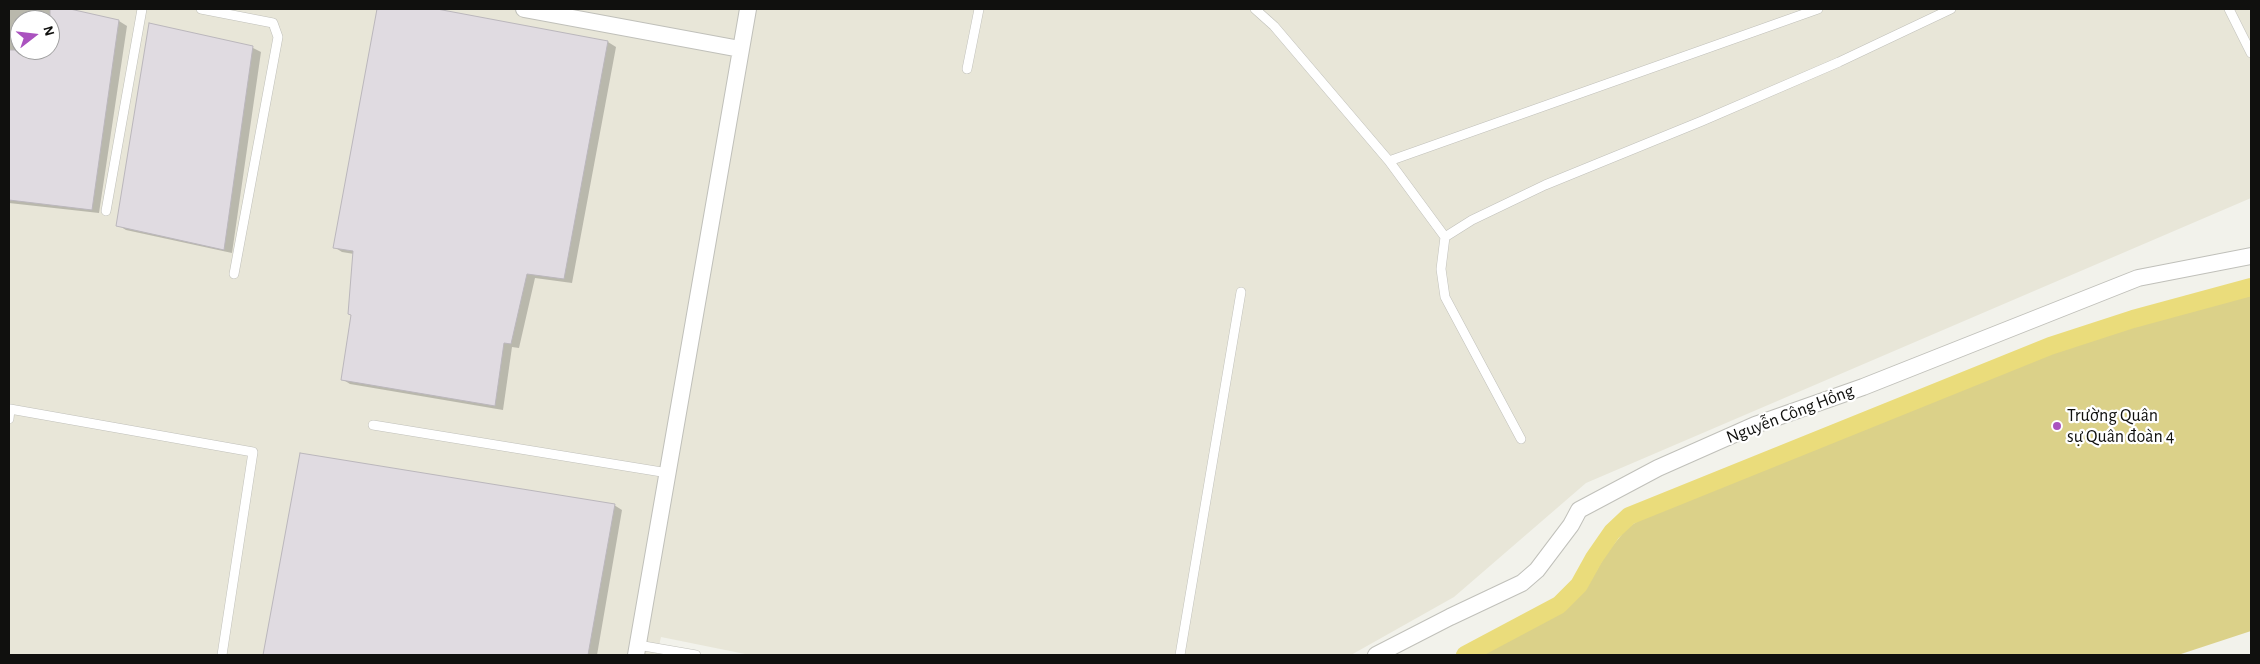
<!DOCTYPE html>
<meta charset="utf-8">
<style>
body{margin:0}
#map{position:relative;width:2260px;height:664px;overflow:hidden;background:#f2f2eb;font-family:"Alegreya Sans",sans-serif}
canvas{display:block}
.frame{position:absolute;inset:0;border:10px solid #10100e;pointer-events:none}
.north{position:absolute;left:10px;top:10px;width:50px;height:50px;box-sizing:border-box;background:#fff;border:1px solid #9f9f9f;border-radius:50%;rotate:74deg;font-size:14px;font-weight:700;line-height:20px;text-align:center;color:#10100e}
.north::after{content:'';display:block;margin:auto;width:18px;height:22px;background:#aa52bf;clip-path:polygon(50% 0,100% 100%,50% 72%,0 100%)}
</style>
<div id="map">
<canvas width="2260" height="664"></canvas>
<div class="frame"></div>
<div class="north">N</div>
</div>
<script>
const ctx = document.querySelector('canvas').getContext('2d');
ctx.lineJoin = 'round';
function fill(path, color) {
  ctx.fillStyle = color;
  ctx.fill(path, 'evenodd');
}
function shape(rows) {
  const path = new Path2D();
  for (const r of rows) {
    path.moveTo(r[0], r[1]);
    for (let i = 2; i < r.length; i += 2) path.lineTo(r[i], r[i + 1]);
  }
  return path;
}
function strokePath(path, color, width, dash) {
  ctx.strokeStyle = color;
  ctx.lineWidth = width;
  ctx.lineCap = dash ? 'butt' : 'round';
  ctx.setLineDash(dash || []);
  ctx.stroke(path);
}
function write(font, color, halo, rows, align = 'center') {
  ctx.font = font + ' "Alegreya Sans",sans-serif';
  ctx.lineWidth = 4.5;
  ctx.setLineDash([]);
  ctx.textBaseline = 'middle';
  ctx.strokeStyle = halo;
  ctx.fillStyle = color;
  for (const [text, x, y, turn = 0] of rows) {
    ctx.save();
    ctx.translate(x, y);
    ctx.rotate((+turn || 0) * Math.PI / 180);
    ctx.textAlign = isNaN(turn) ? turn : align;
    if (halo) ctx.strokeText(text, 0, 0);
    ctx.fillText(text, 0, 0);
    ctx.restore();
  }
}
const built = shape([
 [9,9,2251,9,2251,198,1586,483,1454,597,1351,655,750,655,661,637,657,655,9,655],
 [20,20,50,20,50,50,20,50]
]);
const green = shape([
 [2251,293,2251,631,2178,655,1475,655,1555,613,1574,600,1590,582,1606,554,1627,528,1652,512,2058,347,2171,314]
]);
const shadow = shape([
 [9,9,64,9,119,21,127,26,99,213,9,203],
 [20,20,50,20,50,50,20,50],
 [379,9,430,9,608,42,616,47,572,283,535,278,519,348,512,347,503,410,350,384,342,379,352,315,354,254,342,252,334,247],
 [150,25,253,48,261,52,232,253,126,230,118,225],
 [301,455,614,505,622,510,597,655,265,655]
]);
const canal = shape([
 [1465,655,1559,605,1579,585,1594,558,1612,532,1629,516,2050,346,2133,319,2251,287]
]);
const building = shape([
 [50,9,70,9,119,20,92,210,9,200,9,50,50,50,50,9],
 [377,9,437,9,608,41,564,279,527,274,511,344,504,343,495,406,341,380,351,315,348,314,353,251,333,248,377,9],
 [149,23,253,46,224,250,116,226,149,23],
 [300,453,615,504,588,655,263,655,300,453]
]);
const service = shape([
 [201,9,273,23,278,37,234,274],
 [1255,9,1274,26,1389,161,1445,237],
 [2229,9,2251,53],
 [967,69,979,9],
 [1389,161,1818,9],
 [106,211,142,9],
 [9,419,10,409,253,452,222,655],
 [373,425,668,473],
 [1521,439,1445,297,1441,269,1445,237,1472,220,1545,185,1702,121,1839,62,1951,9],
 [638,645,696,655],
 [1180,655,1241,292]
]);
const minor = shape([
 [524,9,740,49],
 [636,655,748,9],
 [1376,655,1450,617,1522,583,1537,570,1571,525,1579,510,1658,468,1755,425,1863,387,2138,278,2251,256]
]);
const markers = [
 [2057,426,5,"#aa52bf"]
];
const streetNames = [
 ["Nguyễn Công Hồng",1790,414,-21]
];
const poiNames = [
 ["Trường Quân",2067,416],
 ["sự Quân đoàn 4",2067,437]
];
fill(built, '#e8e6d8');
fill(green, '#dbd189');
fill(shadow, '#0003');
strokePath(canal, '#eadc7b', 18);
fill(building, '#e0dbe1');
strokePath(building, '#bbb7bc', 1);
strokePath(service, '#c0c0ba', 10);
strokePath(minor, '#c0c0ba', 18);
strokePath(service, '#fff', 9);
strokePath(minor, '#fff', 16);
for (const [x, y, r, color] of markers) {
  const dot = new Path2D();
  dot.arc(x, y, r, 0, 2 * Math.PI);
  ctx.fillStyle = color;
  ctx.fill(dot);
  strokePath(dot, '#fff', 2);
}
write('18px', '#10100e', '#fff', streetNames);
write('18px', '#10100e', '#fff', poiNames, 'left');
</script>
